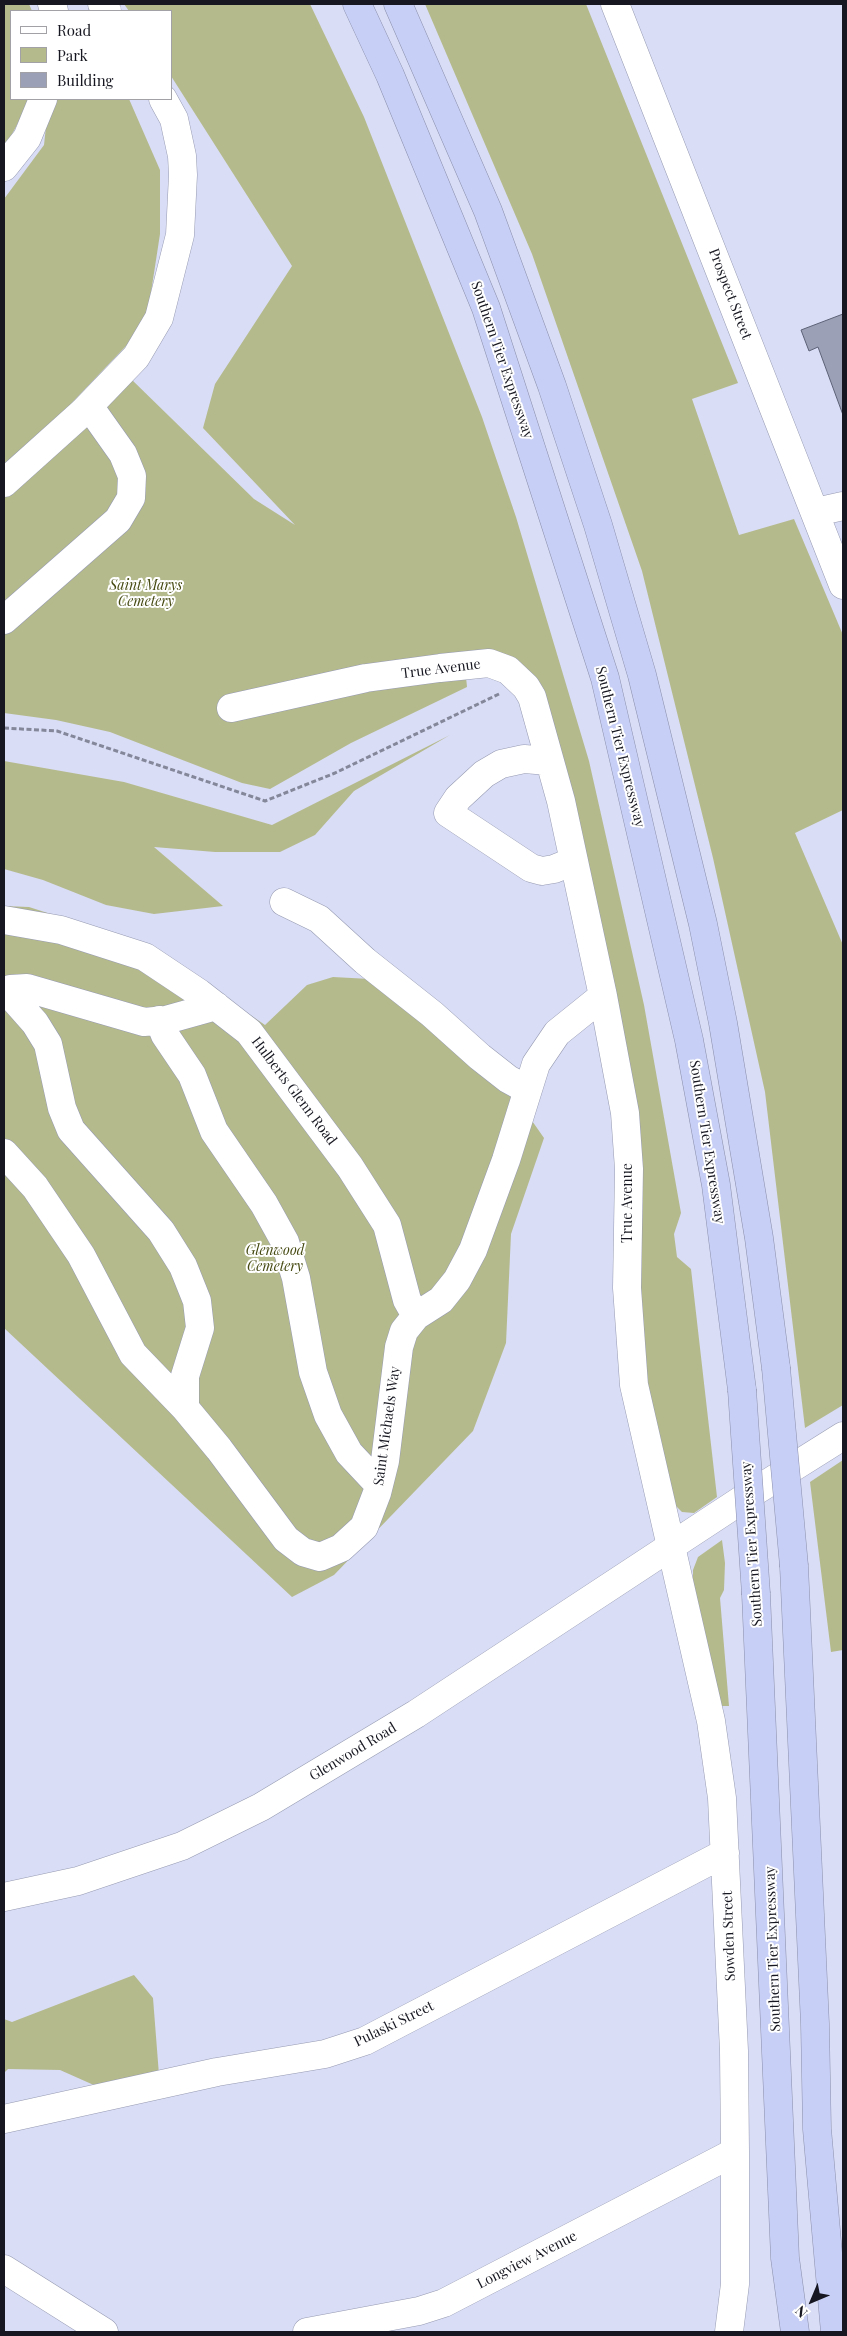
<!DOCTYPE html>
<style>
body{margin:0}
#map{position:relative;width:847px;height:2336px;overflow:hidden;background:#d9ddf6;font-family:"Playfair Display",serif}
canvas{display:block}
.frame{position:absolute;inset:0;border:5px solid #161720;pointer-events:none}
.legend{position:absolute;left:10px;top:10px;width:162px;height:90px;box-sizing:border-box;background:#fff;border:1px solid #a2a2a6;margin:0;padding:6px 9px;list-style:none;font-size:15px;color:#161720}
.legend li{display:flex;align-items:center;gap:10px;height:25px}
.legend b{width:25px;border:1px solid #a2a2a6}
.north{position:absolute;left:787px;top:2276px;width:50px;height:50px;-webkit-text-stroke:4px #fff;paint-order:stroke;rotate:225deg;font-size:14px;font-weight:700;line-height:20px;text-align:center;color:#161720}
.north::after{content:'';display:block;margin:auto;width:18px;height:22px;background:#161720;clip-path:polygon(50% 0,100% 100%,50% 72%,0 100%)}
</style>
<div id="map">
<canvas width="847" height="2336"></canvas>
<div class="frame"></div>
<ul class="legend">
<li><b style="height:6px;background:#fff"></b>Road</li>
<li><b style="height:14px;background:#b5ba8c"></b>Park</li>
<li><b style="height:14px;background:#9ba0b7"></b>Building</li>
</ul>
<div class="north">N</div>
</div>
<script>
const ctx = document.querySelector('canvas').getContext('2d');
ctx.lineJoin = 'round';
function fill(path, color) {
  ctx.fillStyle = color;
  ctx.fill(path, 'evenodd');
}
function shape(rows) {
  const path = new Path2D();
  for (const r of rows) {
    path.moveTo(r[0], r[1]);
    for (let i = 2; i < r.length; i += 2) path.lineTo(r[i], r[i + 1]);
  }
  return path;
}
function strokePath(path, color, width, dash) {
  ctx.strokeStyle = color;
  ctx.lineWidth = width;
  ctx.lineCap = dash ? 'butt' : 'round';
  ctx.setLineDash(dash || []);
  ctx.stroke(path);
}
function write(font, color, halo, rows, align = 'center') {
  ctx.font = font + ' "Playfair Display",serif';
  ctx.lineWidth = 4;
  ctx.setLineDash([]);
  ctx.textBaseline = 'middle';
  ctx.strokeStyle = halo;
  ctx.fillStyle = color;
  for (const [text, x, y, turn = 0] of rows) {
    ctx.save();
    ctx.translate(x, y);
    ctx.rotate((+turn || 0) * Math.PI / 180);
    ctx.textAlign = isNaN(turn) ? turn : align;
    if (halo) ctx.strokeText(text, 0, 0);
    ctx.fillText(text, 0, 0);
    ctx.restore();
  }
}
const green = shape([
 [4,4,29,4,32,11,11,11,11,99,31,99,11,136,4,144],
 [124,4,310,4,364,117,482,417,516,517,589,761,644,1005,681,1213,674,1234,677,1257,691,1269,717,1497,694,1513,682,1512,671,1501,641,1365,639,1192,538,685,464,656,467,687,351,743,270,789,242,783,110,732,56,720,4,713,4,491,129,377,254,499,295,525,203,428,215,384,292,266,171,76,171,11,129,11],
 [425,4,586,4,738,383,692,399,739,535,794,519,843,635,843,810,795,833,843,945,843,1405,805,1428,765,1092,713,858,642,571,532,254],
 [49,99,129,99,160,170,160,234,146,325,45,431,4,465,4,199,44,145],
 [450,735,354,791,315,835,280,852,215,852,154,847,223,906,154,914,106,905,43,880,4,869,4,761,124,782,272,825],
 [4,906,29,907,150,946,265,1025,307,985,333,977,370,979,507,1085,544,1138,511,1234,506,1343,473,1431,334,1575,292,1597,4,1328],
 [843,1460,843,1650,831,1652,810,1482],
 [722,1540,725,1563,724,1590,720,1598,729,1706,718,1706,690,1583,693,1581,693,1570,698,1557],
 [134,1975,153,1998,159,2075,96,2086,60,2070,8,2069,4,2073,4,2019,12,2022]
]);
const building = shape([
 [843,314,843,415,818,347,809,351,801,330,843,314]
]);
const path = shape([
 [4,728,57,731,265,801,335,773,499,694]
]);
const minor = shape([
 [52,4,54,11],
 [102,4,107,11],
 [615,4,843,585],
 [4,167,27,138,43,99],
 [4,483,83,412,136,357,159,318,180,235,183,175,182,156,174,119,163,99],
 [816,512,843,506],
 [4,620,118,520,131,498,132,476,123,454,89,406],
 [231,708,366,678,440,668,489,663,508,670,526,687,532,697,561,801,603,996,625,1113,629,1169,627,1288,634,1385,711,1721,722,1798,734,2051,735,2152,735,2284,729,2332],
 [549,761,524,759,501,764,484,774,458,798,448,813,531,868,542,871,554,869,574,861],
 [284,902,319,919,365,961,432,1014,480,1057,508,1079,528,1090],
 [4,920,61,930,145,957,199,993,249,1032,350,1167,387,1225,407,1300,416,1316],
 [159,1020,165,1035,192,1075,214,1131,264,1204,285,1242,296,1278,313,1372,328,1415,349,1453,379,1485],
 [4,1153,35,1187,81,1255,133,1354,185,1408,219,1449,286,1539,303,1552,320,1557,341,1548,364,1527,377,1493,385,1461,399,1347,404,1331,416,1316,441,1300,457,1280,473,1250,506,1160,536,1064,557,1033,603,996],
 [185,1408,185,1376,200,1328,197,1301,183,1266,161,1231,71,1130,62,1108,48,1044,35,1023,12,997,10,989,27,988,144,1022,166,1020,216,1006],
 [4,1897,78,1881,182,1846,261,1807,416,1714,749,1495,843,1436],
 [4,2119,217,2072,325,2054,365,2041,725,1853],
 [4,2269,104,2332],
 [307,2332,419,2311,444,2303,735,2152]
]);
const highway = shape([
 [357,4,390,75,486,308,605,678,689,1040,716,1185,742,1390],
 [398,4,488,211,552,386,598,525,642,675,703,924,723,1023,759,1238,776,1368],
 [794,1566,815,2024,817,2129,835,2332],
 [756,1594,785,2258,795,2332]
]);
const highwayBridge = shape([
 [776,1368,794,1566],
 [742,1390,756,1594]
]);
const streetNames = [
 ["Prospect Street",730,294,69],
 ["Southern Tier Expressway",502,360,71],
 ["True Avenue",441,669,-7],
 ["Southern Tier Expressway",620,747,76],
 ["Hulberts Glenn Road",294,1091,53],
 ["Southern Tier Expressway",707,1142,81],
 ["True Avenue",628,1203,-90],
 ["Saint Michaels Way",387,1426,-82],
 ["Southern Tier Expressway",752,1544,-94],
 ["Glenwood Road",353,1752,-31],
 ["Sowden Street",729,1936,-92],
 ["Southern Tier Expressway",773,1949,-92],
 ["Pulaski Street",394,2024,-26],
 ["Longview Avenue",527,2260,-27]
];
const parkNames = [
 ["Saint Marys",146,586],
 ["Cemetery",146,602],
 ["Glenwood",275,1251],
 ["Cemetery",275,1267]
];
fill(green, '#b5ba8c');
fill(building, '#9ba0b7');
strokePath(building, '#5d6176', 1);
strokePath(minor, '#969ab1', 29);
strokePath(highway, '#8a8fab', 29);
strokePath(path, '#848799', 3, [5, 2.5]);
strokePath(minor, '#fff', 28);
strokePath(highway, '#c8cff6', 28);
strokePath(highwayBridge, '#8a8fab', 29, []);
strokePath(highwayBridge, '#c8cff6', 28);
write('14px', '#161720', '#fff', streetNames);
write('italic 14px', '#464a12', '#fff', parkNames);
</script>
